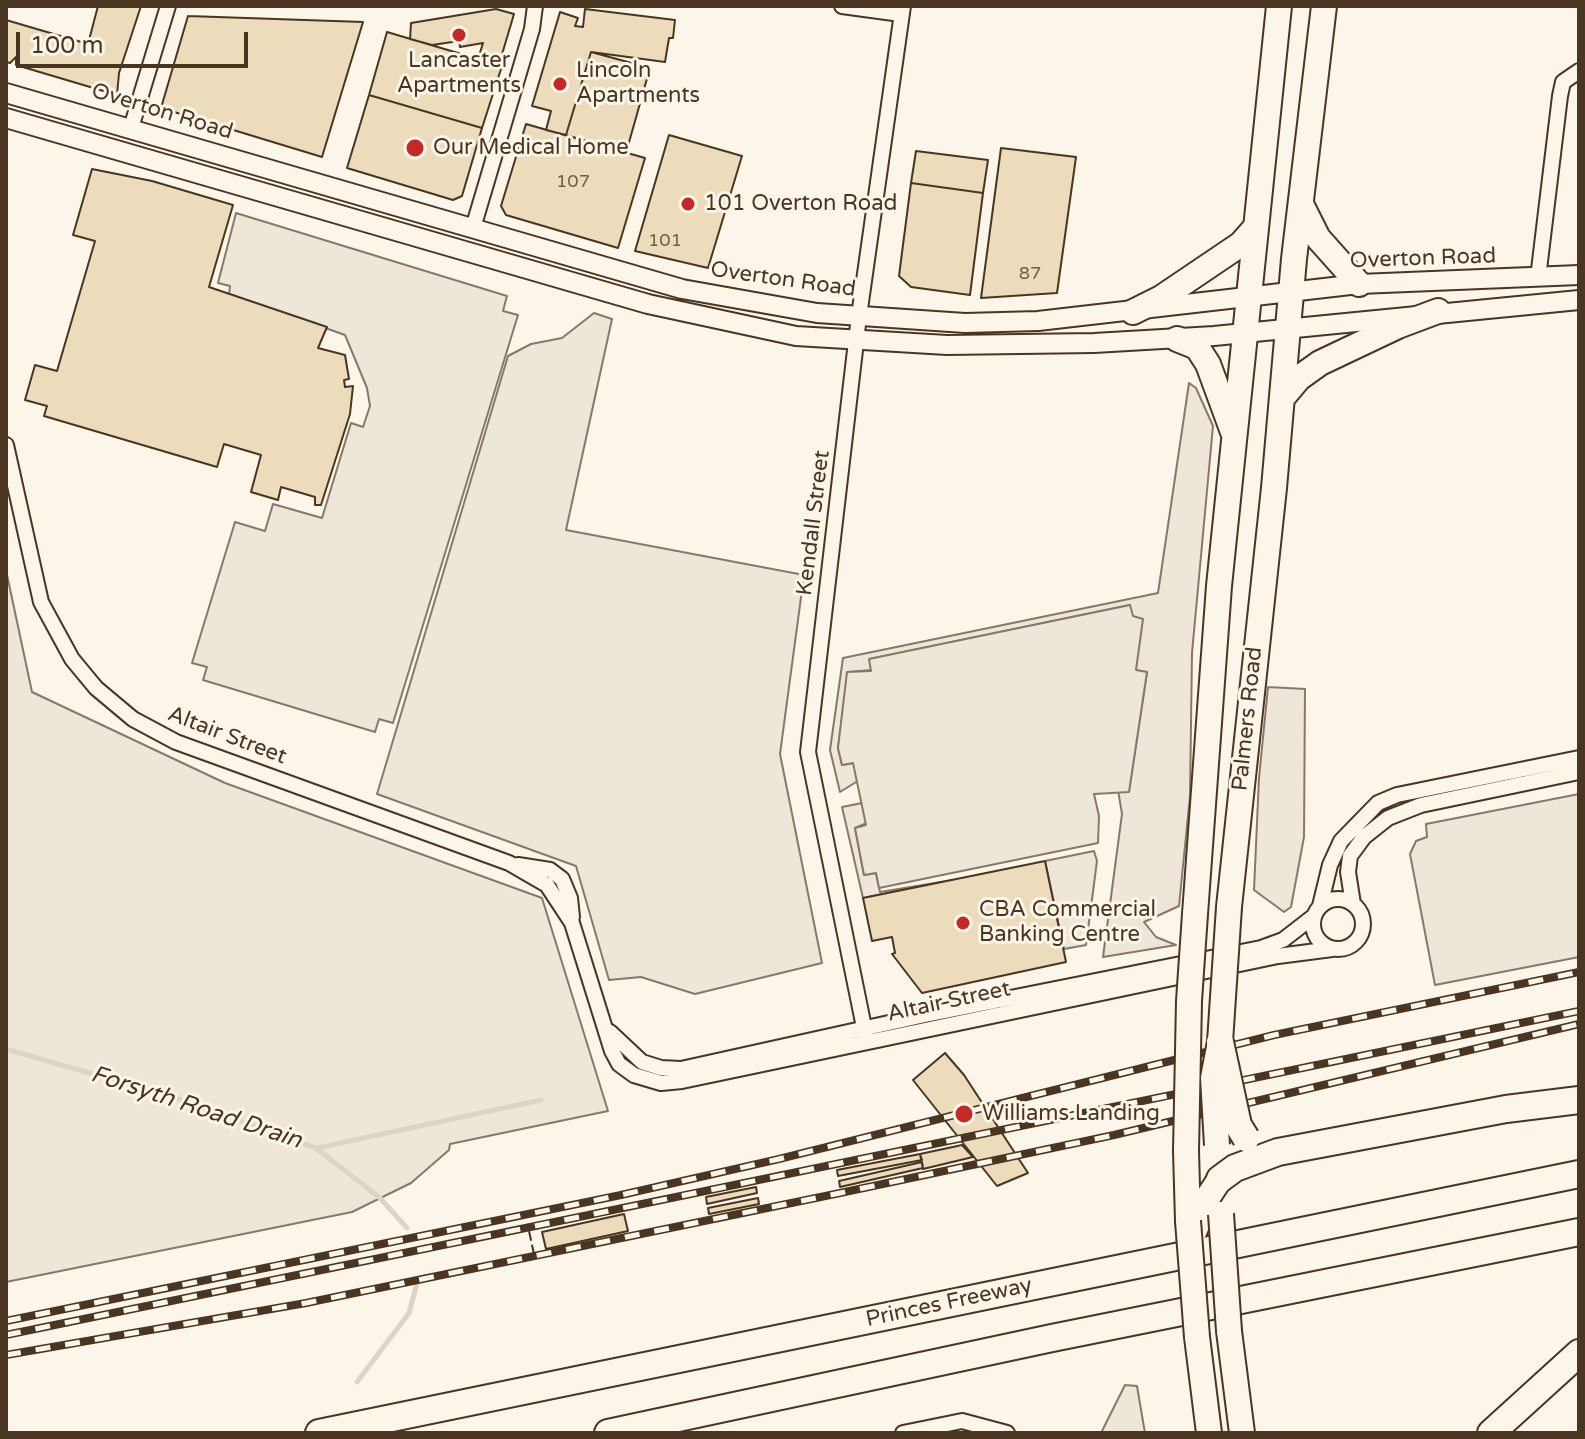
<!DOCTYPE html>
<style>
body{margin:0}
#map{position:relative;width:1585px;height:1439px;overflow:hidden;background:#fbf6e9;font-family:"Varela Round",sans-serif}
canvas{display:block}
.frame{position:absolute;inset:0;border:8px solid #4a3520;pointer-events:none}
.scale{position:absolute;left:16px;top:32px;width:232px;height:36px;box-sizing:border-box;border:4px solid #4a3520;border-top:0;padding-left:10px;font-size:24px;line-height:28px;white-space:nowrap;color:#4a3520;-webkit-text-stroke:6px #fbf6e9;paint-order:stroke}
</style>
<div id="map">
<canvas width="1585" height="1439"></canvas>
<div class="frame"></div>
<div class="scale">100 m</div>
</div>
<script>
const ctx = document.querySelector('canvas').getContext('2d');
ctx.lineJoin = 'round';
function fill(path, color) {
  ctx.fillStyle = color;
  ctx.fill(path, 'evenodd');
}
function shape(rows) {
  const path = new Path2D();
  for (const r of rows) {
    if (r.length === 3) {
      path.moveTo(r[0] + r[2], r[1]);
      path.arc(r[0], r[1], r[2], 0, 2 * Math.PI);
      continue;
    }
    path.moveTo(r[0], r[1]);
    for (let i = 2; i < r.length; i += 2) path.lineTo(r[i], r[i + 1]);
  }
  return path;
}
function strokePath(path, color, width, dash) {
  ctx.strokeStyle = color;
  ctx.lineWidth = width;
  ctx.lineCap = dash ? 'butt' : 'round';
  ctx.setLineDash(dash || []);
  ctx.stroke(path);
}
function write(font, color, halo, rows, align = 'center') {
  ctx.font = font + ' "Varela Round",sans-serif';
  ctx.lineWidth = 6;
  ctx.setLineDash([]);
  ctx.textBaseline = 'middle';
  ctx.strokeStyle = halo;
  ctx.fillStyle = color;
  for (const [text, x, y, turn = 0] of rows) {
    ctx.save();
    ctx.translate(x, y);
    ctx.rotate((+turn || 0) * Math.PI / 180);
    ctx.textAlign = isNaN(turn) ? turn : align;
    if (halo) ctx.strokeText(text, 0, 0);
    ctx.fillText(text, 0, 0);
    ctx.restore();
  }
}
const green = shape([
 [1189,383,1196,388,1213,426,1192,653,1190,796,1179,906,1144,922,1156,937,1176,945,1103,957,1122,814,1118,790,1129,791,1147,672,1135,670,1130,605,870,659,872,670,848,672,838,748,842,765,853,763,861,779,840,792,830,750,843,658,1158,593,1189,383],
 [6,570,32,692,225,783,542,898,608,1111,450,1144,449,1150,411,1183,352,1212,6,1282,6,570],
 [1268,687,1305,689,1304,837,1291,907,1284,912,1254,890,1259,778,1268,687],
 [961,783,855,828,864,875,876,873,880,892,953,880,863,898,842,807,961,783]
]);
const parking = shape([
 [236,213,507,296,503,311,518,315,393,723,379,719,375,732,203,680,207,667,192,663,235,522,265,531,273,504,322,518,351,423,363,427,370,406,367,388,345,335,229,294,230,286,218,283,236,213],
 [594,313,612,319,566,530,804,575,780,754,822,963,695,994,641,977,609,980,576,866,377,794,508,356,531,344,562,338,594,313],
 [1130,605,1133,616,1143,619,1136,670,1147,672,1129,792,1094,794,1099,816,1098,843,879,888,876,873,864,875,855,828,866,825,853,763,842,765,838,748,847,672,871,671,869,659,1130,605],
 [1579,794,1579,957,1435,985,1410,854,1416,841,1427,837,1426,824,1579,794],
 [1094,851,1097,861,1086,945,1064,949,1045,861,1094,851],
 [1125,1385,1137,1386,1145,1433,1101,1433,1125,1385]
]);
const stream = shape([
 [6,1049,179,1099,316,1148,380,1198,407,1228],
 [317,1148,541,1100],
 [357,1382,409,1313,417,1283]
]);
const building = shape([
 [98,6,141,6,119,73,117,95,16,65,16,57,10,63,6,62,6,20,88,44,98,6],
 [496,9,514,14,500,61,495,60,494,63,478,59,483,43,460,47,459,41,432,45,410,39,411,23,496,9],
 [585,9,675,20,673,38,669,38,665,62,591,52,566,135,546,130,551,111,532,106,560,12,578,18,575,26,583,27,585,9],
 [188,16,363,22,322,157,161,108,188,16],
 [387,32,502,66,482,128,369,95,387,32],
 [591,52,650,68,626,153,566,135,591,52],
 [369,95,482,128,462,196,453,200,347,168,369,95],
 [526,124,645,158,618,248,506,215,501,206,526,124],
 [669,135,742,156,708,268,635,251,669,135],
 [1001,148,1076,157,1057,293,981,298,1001,148],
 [916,151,988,160,983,193,911,183,916,151],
 [92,169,152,181,233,205,209,287,327,327,318,348,345,355,349,379,344,380,345,387,353,386,350,414,321,505,315,505,315,497,281,487,278,500,251,492,261,455,224,444,217,467,44,416,47,406,25,400,35,365,57,371,95,241,73,235,92,169],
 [911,183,983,193,970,295,911,287,899,276,911,183],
 [1045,861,1066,962,922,993,892,954,895,953,892,937,872,941,863,898,1045,861],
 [945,1053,964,1075,1028,1173,997,1186,913,1080,945,1053],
 [962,1145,973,1157,923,1169,920,1154,962,1145],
 [920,1154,922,1160,838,1176,837,1170,920,1154],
 [922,1162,923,1168,840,1187,839,1181,922,1162],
 [756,1187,757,1193,707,1204,706,1197,756,1187],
 [758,1198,759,1204,709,1214,708,1208,758,1198],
 [624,1214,628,1231,546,1249,542,1232,624,1214]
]);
const minor = shape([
 [842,6,901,14],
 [131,128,168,6],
 [473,228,532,29,535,6],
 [1538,278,1560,96,1563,82,1579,71],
 [6,445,41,602,72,659,96,688,133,719,176,742,509,863,547,885,572,923,612,1051,619,1064,634,1075,661,1083,682,1081,1278,956,1332,949],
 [518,865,550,870,562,879,570,898,572,917],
 [1338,924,25],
 [1353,904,1348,872,1350,856,1364,837,1388,818,1421,805,1579,772],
 [1320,906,1330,865,1341,841,1378,803,1397,795,1579,758],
 [610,1032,642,1062,661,1068,681,1069,925,1015,1261,948,1283,940,1314,916],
 [867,1042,808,752,859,316,903,6],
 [903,1433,962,1421,1007,1433]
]);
const tertiary = shape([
 [6,93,682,289,817,313,965,323,1038,321,1359,284,1579,275],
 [6,118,648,304,796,336,947,345,1094,343,1214,336,1579,300]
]);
const trunk = shape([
 [1301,204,1318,238,1359,284],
 [1133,312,1161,298,1241,244,1256,227],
 [1177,339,1197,347,1208,364,1233,432],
 [1283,397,1299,378,1320,363,1398,326,1438,311],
 [1229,907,1274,488,1294,259,1324,6],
 [1195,914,1219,586,1279,6],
 [1186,1151,1188,1221],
 [1190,1242,1210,1194,1220,1179],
 [1229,1331,1242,1433],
 [1197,1337,1209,1433]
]);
const motorway = shape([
 [1220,1179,1235,1168,1278,1152,1506,1109,1579,1100],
 [319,1433,1579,1174],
 [608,1433,1052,1338,1579,1232],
 [1491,1433,1579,1353]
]);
const rail = shape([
 [6,1321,621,1195,779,1159,1274,1035,1579,972],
 [6,1335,1579,1011],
 [6,1355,306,1303,840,1193,1114,1135,1579,1024]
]);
const trunkBridge = shape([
 [1217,1145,1213,1078,1220,1042,1229,907],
 [1186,1151,1189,1001,1195,914],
 [1221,1214,1229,1331],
 [1188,1221,1197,1337]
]);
const motorwayBridge = shape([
 [1220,1042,1238,1125,1246,1138]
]);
const fence = shape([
 [529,1231,534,1254]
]);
const markers = [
 [459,35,8,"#c62828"],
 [560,84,8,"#c62828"],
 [415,148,10,"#c62828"],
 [688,204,8,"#c62828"],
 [963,923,8,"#c62828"],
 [964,1114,10,"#c62828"]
];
const numberNames = [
 ["107",573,182],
 ["101",665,241],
 ["87",1030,274]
];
const poiNames = [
 ["Lancaster",459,61,"center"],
 ["Apartments",459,86,"center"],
 ["Lincoln",576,71],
 ["Apartments",576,96],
 ["Our Medical Home",433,148],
 ["101 Overton Road",704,204],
 ["CBA Commercial",979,910],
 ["Banking Centre",979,935],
 ["Williams Landing",982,1114]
];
const streetNames = [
 ["Overton Road",162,112,17],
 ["Overton Road",1423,259,-2],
 ["Overton Road",783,280,8],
 ["Kendall Street",814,523,-83],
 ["Palmers Road",1248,719,-84],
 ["Altair Street",227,736,21],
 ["Altair Street",949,1002,-12],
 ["Princes Freeway",949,1303,-12]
];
const waterNames = [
 ["Forsyth Road Drain",196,1108,18]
];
fill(green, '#ede6d9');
strokePath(green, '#887966', 2);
fill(parking, '#ede7d9');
strokePath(parking, '#887966', 2);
strokePath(stream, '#dcd4c6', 5);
fill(building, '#ecdcbc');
strokePath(building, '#4a3520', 2);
strokePath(minor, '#4a3520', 18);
strokePath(tertiary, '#4a3520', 22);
strokePath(trunk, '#4a3520', 28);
strokePath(motorway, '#4a3520', 30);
strokePath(minor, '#fbf6e9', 14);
strokePath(tertiary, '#fbf6e9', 18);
strokePath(trunk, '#fbf6e9', 24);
strokePath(motorway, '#fbf6e9', 26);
strokePath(rail, '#4a3520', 8);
strokePath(rail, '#fbf6e9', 5, [15]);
strokePath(trunkBridge, '#4a3520', 28, []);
strokePath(motorwayBridge, '#4a3520', 30, []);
strokePath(trunkBridge, '#fbf6e9', 24);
strokePath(motorwayBridge, '#fbf6e9', 26);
strokePath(fence, '#4a3520', 2, [10, 4]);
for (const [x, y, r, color] of markers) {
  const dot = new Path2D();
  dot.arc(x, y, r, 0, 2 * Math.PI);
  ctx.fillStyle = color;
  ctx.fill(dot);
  strokePath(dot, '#fbf6e9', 3);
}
write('18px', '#725f47', null, numberNames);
write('22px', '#4a3520', '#fbf6e9', poiNames, 'left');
write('22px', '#4a3520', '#fbf6e9', streetNames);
write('italic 24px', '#4a3520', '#fbf6e9', waterNames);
</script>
